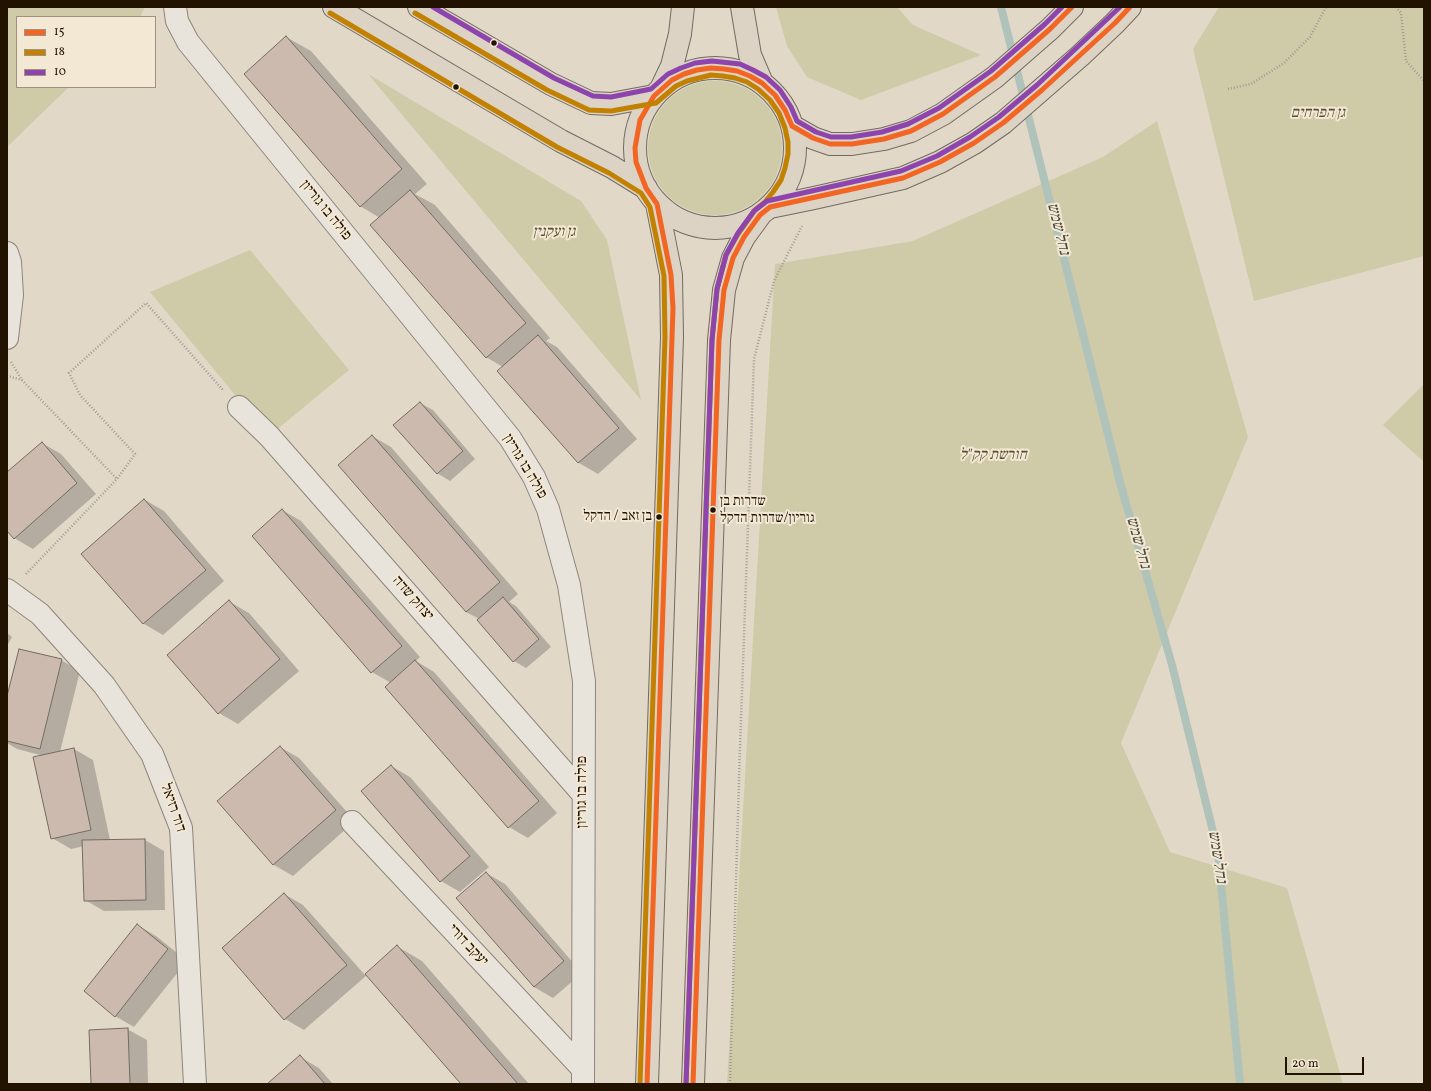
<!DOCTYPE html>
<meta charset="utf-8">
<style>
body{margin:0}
#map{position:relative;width:1431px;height:1091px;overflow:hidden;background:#e2d8c8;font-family:Vollkorn,serif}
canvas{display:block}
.frame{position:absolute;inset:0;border:8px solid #221301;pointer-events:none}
.legend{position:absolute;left:16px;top:16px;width:140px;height:72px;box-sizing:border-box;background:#f3e8d4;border:1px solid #9f9380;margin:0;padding:5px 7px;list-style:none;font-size:12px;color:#221301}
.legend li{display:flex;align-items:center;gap:8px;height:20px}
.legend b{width:20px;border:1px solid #9f9380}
.scale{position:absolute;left:1285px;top:1057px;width:79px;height:18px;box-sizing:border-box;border:2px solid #221301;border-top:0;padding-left:5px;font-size:12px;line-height:14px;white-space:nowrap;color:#221301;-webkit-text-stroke:3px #f3e8d4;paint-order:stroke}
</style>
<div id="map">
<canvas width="1431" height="1091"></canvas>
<div class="frame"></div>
<ul class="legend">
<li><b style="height:5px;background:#f26522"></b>15</li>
<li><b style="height:5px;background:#c28100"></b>18</li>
<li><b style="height:5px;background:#8e44ad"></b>10</li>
</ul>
<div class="scale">20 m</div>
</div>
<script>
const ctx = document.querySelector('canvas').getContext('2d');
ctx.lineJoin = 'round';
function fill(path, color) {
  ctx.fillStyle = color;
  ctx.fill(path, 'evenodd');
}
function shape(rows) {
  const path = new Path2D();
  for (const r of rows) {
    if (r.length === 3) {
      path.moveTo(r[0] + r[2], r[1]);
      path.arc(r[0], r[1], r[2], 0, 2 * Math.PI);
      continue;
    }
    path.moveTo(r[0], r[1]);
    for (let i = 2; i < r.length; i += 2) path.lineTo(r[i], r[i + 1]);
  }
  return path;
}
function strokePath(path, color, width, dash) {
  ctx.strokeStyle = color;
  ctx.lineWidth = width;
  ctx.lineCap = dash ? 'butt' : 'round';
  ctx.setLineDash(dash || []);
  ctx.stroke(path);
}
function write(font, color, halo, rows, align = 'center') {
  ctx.font = font + ' Vollkorn,"Frank Ruhl Libre",serif';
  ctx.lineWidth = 4;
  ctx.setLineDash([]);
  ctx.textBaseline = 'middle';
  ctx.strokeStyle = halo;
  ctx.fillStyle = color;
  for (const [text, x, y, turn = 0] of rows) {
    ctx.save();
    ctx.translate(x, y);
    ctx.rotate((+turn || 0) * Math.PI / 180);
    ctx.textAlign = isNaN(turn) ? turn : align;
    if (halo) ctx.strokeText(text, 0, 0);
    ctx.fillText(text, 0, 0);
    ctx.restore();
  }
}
const green = shape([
 [7,7,145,7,140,17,17,17,17,87,69,87,7,147],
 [776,7,897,7,913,25,981,55,861,100,807,77,787,46],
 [1219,7,1424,7,1424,256,1254,301,1193,49],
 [368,74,581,201,607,240,641,400],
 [715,148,67],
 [1157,121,1248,437,1121,743,1170,852,1287,888,1343,1084,727,1084,775,264,913,241,1103,157],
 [250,250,349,370,269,436,150,292],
 [1424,384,1424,462,1383,425]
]);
const shadow = shape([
 [286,37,311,51,427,184,415,194,435,205,550,338,546,341,557,347,637,439,598,474,579,463,499,371,503,367,486,357,380,218,360,206],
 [420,403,433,410,475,459,450,481,437,473],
 [372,436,391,447,518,594,509,602,516,606,551,647,526,668,514,661,479,619,466,612],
 [42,443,61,454,96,494,33,549,14,538,7,529,7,473],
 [145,500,164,511,224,581,163,635,144,624,83,554],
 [282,510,301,521,420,657,416,661,434,672,557,813,528,838,509,827,391,683,372,672],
 [230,602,249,613,299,671,238,724,219,713],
 [7,633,12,637,7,646],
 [61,660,80,671,60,752,74,749,93,760,110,840,145,840,164,851,165,910,104,911,85,900,84,846,71,849,52,838,44,756,17,749,7,743,7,700],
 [280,747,299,758,355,821,293,876,274,865,219,801],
 [391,766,410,777,489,867,460,892,441,881,362,791],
 [486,873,505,884,582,973,553,998,534,987,458,898],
 [284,894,303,905,365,975,398,947,422,961,529,1084,462,1084,367,975,304,1030,285,1019,223,948],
 [137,925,156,936,187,961,134,1027,115,1016],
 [127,1029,147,1040,148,1084,92,1084],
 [300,1057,319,1068,333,1084,269,1084]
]);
const stream = shape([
 [1001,7,1121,486,1172,665,1218,852,1240,1084]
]);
const building = shape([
 [286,36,402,169,360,207,244,74,286,36],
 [410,190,526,323,486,358,370,225,410,190],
 [538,335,619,428,578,463,497,371,538,335],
 [420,402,463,451,437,474,393,425,420,402],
 [372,435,500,582,466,612,338,465,372,435],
 [42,442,77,483,14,539,7,531,7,472,42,442],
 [144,499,206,570,143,624,81,554,144,499],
 [282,509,402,646,371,673,252,536,282,509],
 [503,597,539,639,513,662,477,620,503,597],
 [229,600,280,659,218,714,167,655,229,600],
 [19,649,62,659,40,749,7,741,7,696,19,649],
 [415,660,539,801,508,828,385,687,415,660],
 [280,746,336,810,273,865,217,801,280,746],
 [74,748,91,830,51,839,33,757,74,748],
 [391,765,470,856,440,882,361,791,391,765],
 [145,839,146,900,84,901,82,840,145,839],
 [486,872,564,961,534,987,456,898,486,872],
 [284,893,347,965,284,1020,222,948,284,893],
 [137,924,168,949,115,1017,84,991,137,924],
 [397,945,518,1084,461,1084,365,974,397,945],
 [128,1028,130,1084,91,1084,89,1030,128,1028],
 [300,1055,325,1084,267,1084,300,1055]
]);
const path = shape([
 [1396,7,1401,13,1406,61,1424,81],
 [1228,89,1251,84,1284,63,1310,37,1326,7],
 [11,362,22,380,117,479,135,454,80,395,69,373,146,303,223,390],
 [7,376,22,380],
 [26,574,117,479],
 [730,1084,740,747,754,359,774,281,802,226]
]);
const minor = shape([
 [175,7,177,21,188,42,510,438,534,477,548,509,569,585,584,681,583,1084],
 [7,253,10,262,12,295,7,338],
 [239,407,269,436,583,794],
 [7,590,40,614,104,685,152,754,181,828,195,1084],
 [352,822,583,1069]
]);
const major = shape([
 [334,7,561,141,612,167,646,188],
 [419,7,551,84,591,103,611,104,654,96],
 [742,7,750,55,762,83],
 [715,148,80],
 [661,89,672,66,680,34,683,7],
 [792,126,813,138,830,144,852,144,884,139,911,131,943,114,995,77,1050,29,1072,7],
 [770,207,814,198,903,178,940,162,974,143,1003,123,1080,56,1115,23,1130,7],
 [647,1084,672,337,671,275,657,204],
 [693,1084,719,340,724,290,733,258,744,237,760,215]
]);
const bus1 = shape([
 [647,1084,673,308,671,275,657,204,646,188,636,162,635,148,640,120,654,96,672,80,684,74,697,70,711,68,724,69,737,71,750,76,762,83,775,95,785,110,792,126,813,138,830,144,852,144,884,139,911,131,943,114,995,77,1050,29,1072,7],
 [693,1084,719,340,724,290,733,258,744,237,760,215,770,207,903,178,940,162,974,143,1003,123,1042,90,1115,23,1130,7]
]);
const bus2 = shape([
 [330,13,557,147,609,173,641,193,650,207,664,276,665,337,640,1084],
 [415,13,547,90,589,110,611,111,656,103,676,86,687,81,711,75,723,76,735,78,747,82,758,89,770,100,779,113,785,128,788,142,788,154,785,168,781,180,773,192,765,202,755,210,738,234,726,255,717,289,712,340,686,1084]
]);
const bus3 = shape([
 [433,7,554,78,593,96,611,97,651,89,668,74,681,68,695,63,712,61,740,64,753,70,766,77,780,90,791,107,797,121,816,132,831,137,851,137,882,132,908,124,939,108,991,71,1045,24,1062,7],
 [686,1084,712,340,717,289,726,255,738,233,754,211,767,201,901,171,937,156,970,137,999,117,1037,85,1120,7]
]);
const markers = [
 [494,43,3.5,"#221301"],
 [456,87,3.5,"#221301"],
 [713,510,3.5,"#221301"],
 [659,517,3.5,"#221301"]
];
const busNames = [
 ["שדרות בן",720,502],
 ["גוריון/שדרות הדקל",720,519],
 ["בן זאב / הדקל",652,517,"right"]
];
const parkNames = [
 ["גן הפרחים",1318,114],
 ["גן ועקנין",554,233],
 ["חורשת קק\"ל",993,456]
];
const streetNames = [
 ["פולה בו גוריון",325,211,51],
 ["פולה בו גוריון",524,467,59],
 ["יצחק שדה",412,599,49],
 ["פולה בו גוריון",583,792,-90],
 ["דוד רזיאל",172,808,71],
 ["יעקב דורי",467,946,47]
];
const waterNames = [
 ["נחל שמש",1057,229,76],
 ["נחל שמש",1137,543,74],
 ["נחל שמש",1216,857,81]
];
fill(green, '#cfcaa7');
fill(shadow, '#0003');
strokePath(stream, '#afc3bb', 8);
fill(building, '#cdbaae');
strokePath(building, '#726b61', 1);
strokePath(minor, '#8d867b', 24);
strokePath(major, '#726b61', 24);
strokePath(path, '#a19c93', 2.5, [1, 2]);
strokePath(minor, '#e8e3db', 22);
strokePath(major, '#dcd3c5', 22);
strokePath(bus1, '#f26522', 5);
strokePath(bus2, '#c28100', 5);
strokePath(bus3, '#8e44ad', 5);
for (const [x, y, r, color] of markers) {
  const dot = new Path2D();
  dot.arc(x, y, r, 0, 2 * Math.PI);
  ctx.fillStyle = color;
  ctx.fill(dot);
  strokePath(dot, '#f3e8d4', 1.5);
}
write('14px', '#221301', '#f3e8d4', busNames, 'left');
write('italic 15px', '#594f32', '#f3e8d4', parkNames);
write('15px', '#221301', '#f3e8d4', streetNames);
write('italic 16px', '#4c4d40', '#f3e8d4', waterNames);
</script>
